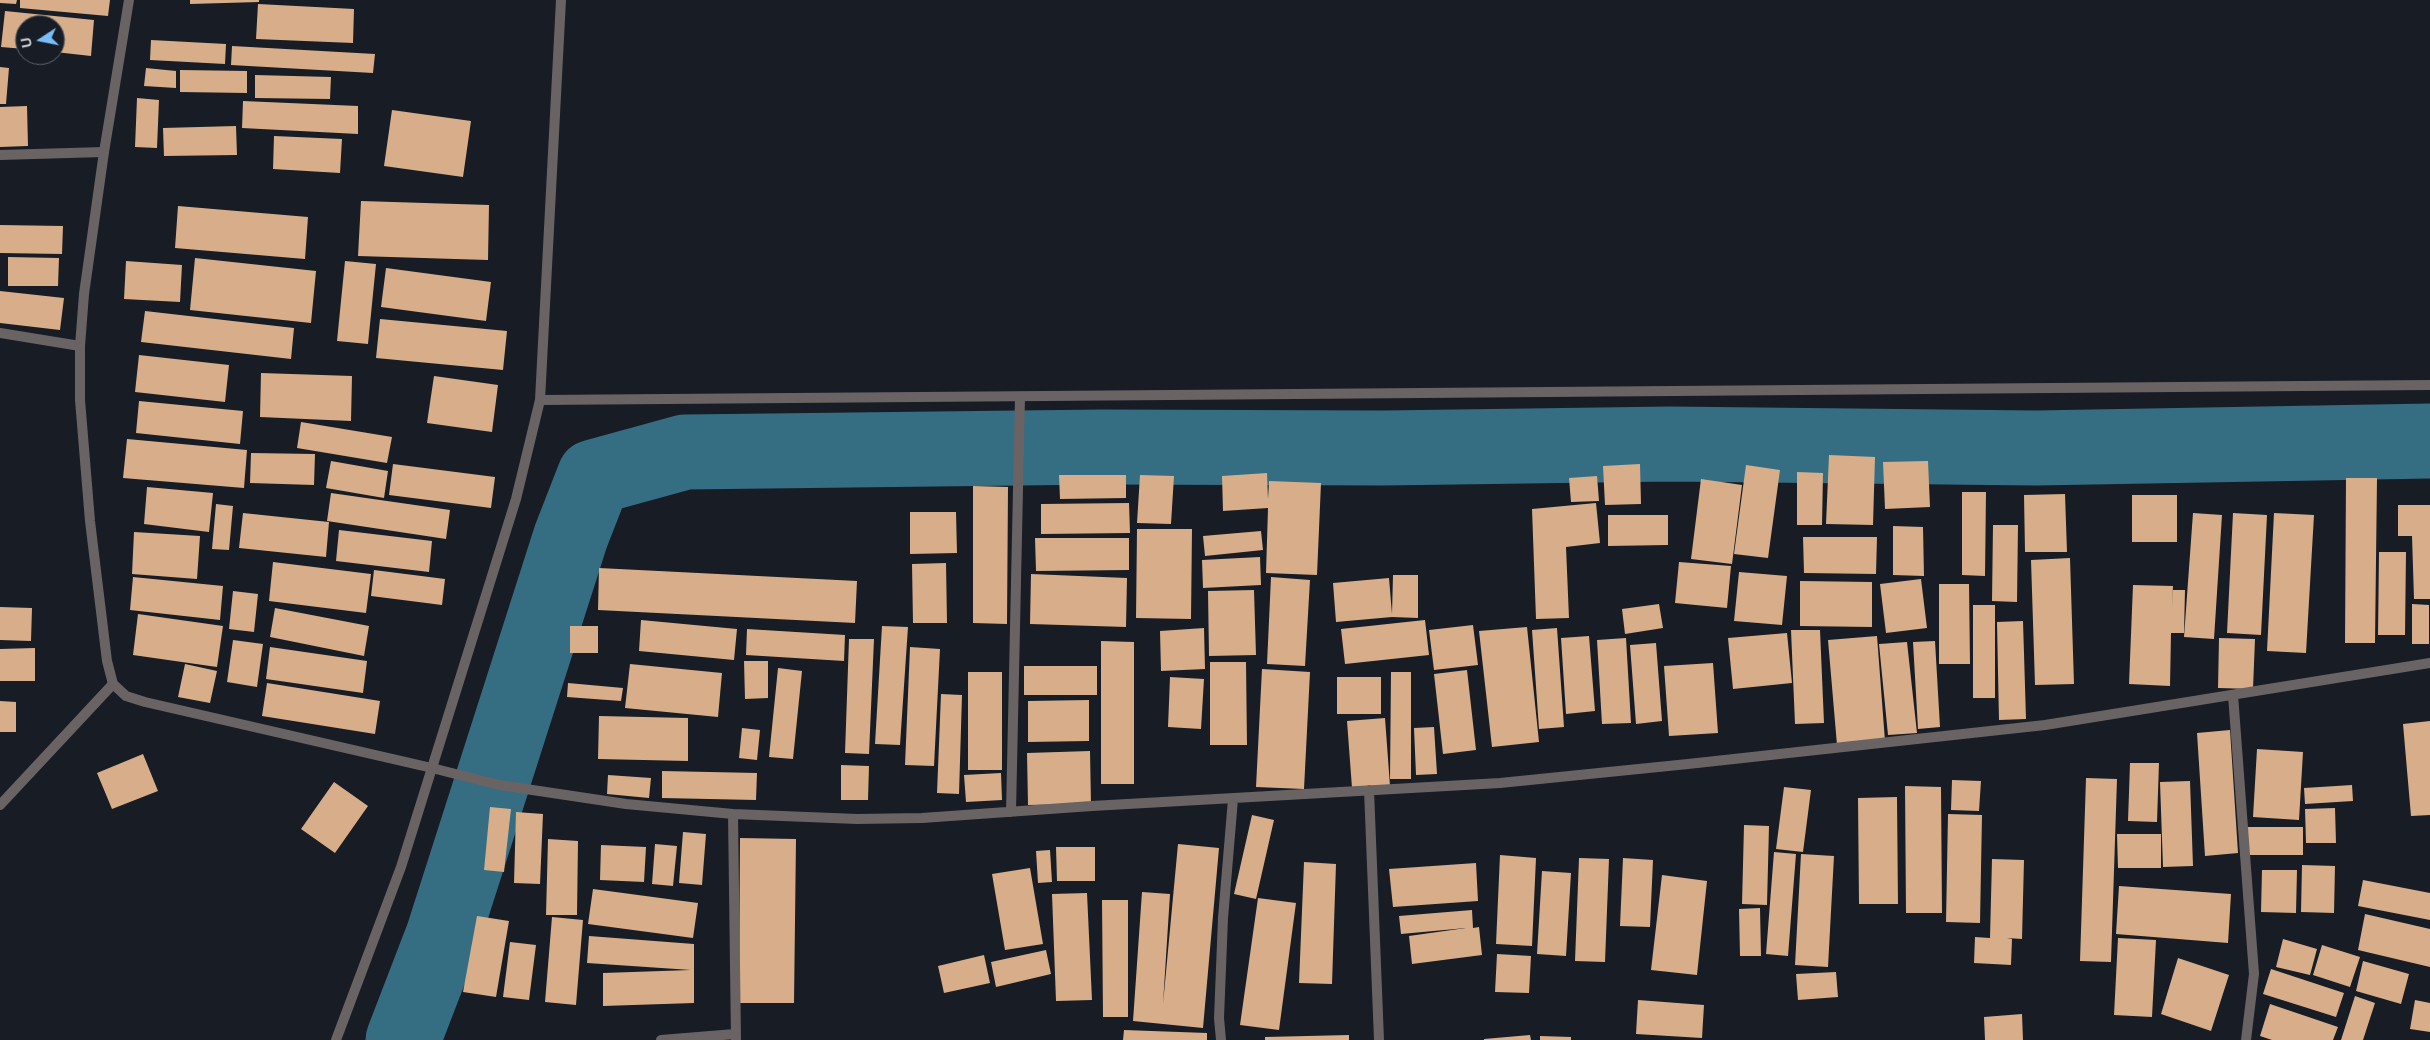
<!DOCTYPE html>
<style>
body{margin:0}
#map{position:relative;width:2430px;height:1040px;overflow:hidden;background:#171c25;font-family:Arial,sans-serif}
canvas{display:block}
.north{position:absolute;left:15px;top:15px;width:50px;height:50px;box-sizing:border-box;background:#171c25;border:1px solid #60646d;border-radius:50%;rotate:259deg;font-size:14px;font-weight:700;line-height:20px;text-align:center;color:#ced1d8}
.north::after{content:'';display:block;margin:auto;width:18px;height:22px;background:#77bff7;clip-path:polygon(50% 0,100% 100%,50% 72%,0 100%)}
</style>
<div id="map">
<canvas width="2430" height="1040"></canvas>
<div class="north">U</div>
</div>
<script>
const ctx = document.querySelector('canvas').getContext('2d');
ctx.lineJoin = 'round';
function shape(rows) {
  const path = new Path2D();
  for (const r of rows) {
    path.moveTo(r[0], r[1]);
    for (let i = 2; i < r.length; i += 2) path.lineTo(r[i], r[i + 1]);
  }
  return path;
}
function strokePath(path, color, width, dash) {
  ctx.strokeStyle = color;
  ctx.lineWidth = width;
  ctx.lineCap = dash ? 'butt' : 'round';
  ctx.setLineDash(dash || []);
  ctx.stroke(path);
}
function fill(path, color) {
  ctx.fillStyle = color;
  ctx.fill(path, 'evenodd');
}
const river = shape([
 [403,1040,443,936,571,536,594,477,685,452,1102,447,1384,448,1670,444,2036,448,2430,441]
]);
const building = shape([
 [0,0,17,0,16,4,0,3],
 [20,0,110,0,108,16,20,8],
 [190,0,259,0,259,2,190,4],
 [258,4,354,9,353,43,256,39],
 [5,11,94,20,91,56,55,52,55,25,25,25,25,49,1,47],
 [151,40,226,44,225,64,150,60],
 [232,46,375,54,373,73,231,65],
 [0,67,9,68,6,104,0,104],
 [146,68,176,71,176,88,144,86],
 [180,70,247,71,247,93,180,92],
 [255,75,331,77,330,99,255,98],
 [137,98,159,100,157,148,135,147],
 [243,101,358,106,358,134,242,128],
 [27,106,28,146,0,147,0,107],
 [392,110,471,121,463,177,384,166],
 [236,126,237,155,164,156,163,128],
 [274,136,342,139,340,173,273,169],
 [361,201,489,205,488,260,358,256],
 [178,206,308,217,305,259,175,248],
 [0,225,63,226,62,254,0,253],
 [8,257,59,258,58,286,8,286],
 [195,258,316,271,311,323,190,310],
 [126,261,182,265,180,302,124,299],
 [345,261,376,264,368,344,337,341],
 [386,268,491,282,486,321,381,307],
 [0,291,64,298,60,330,0,323],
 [145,311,294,328,291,359,141,342],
 [380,319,507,331,503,370,376,358],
 [139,355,229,365,225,402,135,392],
 [261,373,352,376,351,421,260,417],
 [434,376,498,385,492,432,427,423],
 [139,401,243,411,240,444,136,433],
 [301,422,392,437,387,463,297,448],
 [127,439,247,450,244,488,123,478],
 [251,453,315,454,314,485,250,483],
 [1829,455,1875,457,1873,525,1826,524],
 [331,461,388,471,384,498,326,488],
 [1928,461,1930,507,1885,509,1883,462],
 [393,464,495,477,491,508,389,495],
 [1640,464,1641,504,1605,505,1603,466],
 [1746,465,1780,470,1768,558,1734,554],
 [1797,472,1823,473,1822,525,1797,525],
 [1267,473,1268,499,1269,481,1321,483,1317,575,1266,573,1268,508,1223,511,1222,476],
 [1059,475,1126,475,1126,498,1060,499],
 [1140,475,1174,476,1171,524,1137,523],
 [1597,476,1599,501,1571,502,1569,478],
 [2346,478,2377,478,2375,643,2345,643],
 [1701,479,1742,485,1732,564,1691,559],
 [973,486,1008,487,1007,624,973,623],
 [147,487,213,493,209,532,144,524],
 [1962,492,1986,492,1985,576,1962,575],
 [331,493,450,510,446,539,327,521],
 [2065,494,2067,552,2025,552,2024,495],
 [2132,495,2177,495,2177,542,2132,542],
 [1129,503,1130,533,1041,534,1041,504],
 [1596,503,1600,543,1566,547,1569,618,1536,619,1532,509],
 [216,504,233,506,229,550,212,549],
 [2398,505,2430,505,2430,599,2414,599,2412,536,2398,536],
 [910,512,956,512,957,553,910,554],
 [243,513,329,522,326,557,239,548],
 [2193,513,2222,515,2214,639,2184,637],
 [2233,513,2267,515,2261,635,2227,633],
 [2274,513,2314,515,2306,653,2267,651],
 [1608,515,1668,515,1668,545,1608,546],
 [1993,525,2018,525,2017,602,1992,601],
 [1893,526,1923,527,1924,576,1893,575],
 [1137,529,1192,529,1191,619,1136,618],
 [339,530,432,541,429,572,336,561],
 [1261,531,1263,550,1205,556,1203,536],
 [134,532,200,536,197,579,132,574],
 [1803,537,1877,537,1876,574,1804,573],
 [1035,538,1129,538,1129,570,1036,571],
 [2379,552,2406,552,2405,635,2378,635],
 [1260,557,1261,585,1203,588,1202,560],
 [2070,558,2074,684,2035,685,2031,560],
 [273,562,371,574,366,613,269,601],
 [1679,562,1731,566,1727,608,1675,603],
 [946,563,947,623,913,623,912,564],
 [599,568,857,581,855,623,598,610],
 [374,570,445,579,442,605,371,596],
 [1739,572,1787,576,1782,625,1734,621],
 [1031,574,1127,578,1126,627,1030,624],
 [1393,575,1418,575,1418,618,1392,617,1336,622,1333,583,1389,578,1392,614],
 [133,577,223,586,220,620,130,610],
 [1271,577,1310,580,1305,666,1267,664],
 [1921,579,1927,628,1886,633,1880,584],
 [1800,581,1872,582,1872,627,1800,626],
 [1939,584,1969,584,1970,664,1939,664],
 [2133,585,2173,586,2172,609,2173,590,2185,590,2184,633,2171,633,2170,686,2129,684],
 [1254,590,1256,655,1209,656,1208,591],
 [233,591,258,594,254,632,229,629],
 [1659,604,1663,628,1625,634,1622,609],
 [2412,604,2429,605,2429,644,2412,644],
 [1973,605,1995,605,1995,698,1973,698],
 [0,607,32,608,31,641,0,640],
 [275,608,369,626,364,656,270,637],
 [138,614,223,626,217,667,133,655],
 [641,620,737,629,734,660,639,651],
 [1425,620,1429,655,1345,664,1341,629],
 [2023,621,2026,719,1999,720,1997,622],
 [1473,625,1478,665,1434,670,1429,630],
 [570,626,598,626,598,653,570,653],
 [882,626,908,627,900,745,875,744],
 [1527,627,1539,742,1492,747,1479,631],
 [1204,628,1205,669,1161,671,1160,631],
 [1557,628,1564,727,1539,729,1532,630],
 [747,629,845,635,844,661,746,655],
 [1791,630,1820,630,1824,723,1795,724],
 [1787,633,1792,683,1733,689,1728,638],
 [1589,636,1595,711,1566,714,1561,638],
 [1877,636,1885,741,1837,745,1828,640],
 [1626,638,1631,723,1602,724,1597,640],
 [2219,638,2255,639,2253,689,2218,688],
 [849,639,874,639,869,754,845,753],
 [233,640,263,644,257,687,227,682],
 [1101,641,1134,642,1134,784,1101,784],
 [1935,641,1940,727,1918,729,1913,642],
 [1907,642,1917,733,1888,735,1879,644],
 [1656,643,1662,721,1636,724,1630,645],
 [270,647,367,661,363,693,266,679],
 [910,647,940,649,934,766,905,765],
 [35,648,35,681,0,681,0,649],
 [744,661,768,661,768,698,745,699],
 [1210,662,1246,662,1247,745,1210,745],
 [1713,663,1718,733,1669,736,1664,666],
 [185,664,217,671,210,703,178,697],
 [630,664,722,673,718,717,625,708],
 [1024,666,1097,666,1097,695,1024,695],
 [778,668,802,671,793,759,769,757],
 [1262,669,1310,672,1304,789,1256,787],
 [1467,670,1476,750,1443,754,1434,674],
 [968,672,1002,672,1002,770,968,770],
 [1391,672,1411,672,1411,779,1390,779],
 [1170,677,1204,679,1201,729,1168,727],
 [1337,677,1381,677,1381,714,1337,714],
 [267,683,380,701,375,734,262,716],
 [568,683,623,688,621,701,567,697],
 [941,694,962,695,959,794,937,793],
 [1089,700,1089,741,1028,742,1028,701],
 [0,701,16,702,16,732,0,732],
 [599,716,688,718,688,761,598,759],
 [1385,718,1390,786,1352,788,1347,721],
 [2430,721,2430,815,2411,816,2403,724],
 [1434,727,1437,774,1416,775,1414,728],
 [742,728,760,730,757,760,739,758],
 [2230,730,2238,853,2205,856,2197,733],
 [2257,749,2303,752,2299,820,2253,817],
 [1090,751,1091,804,1028,805,1027,753],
 [143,754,158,791,112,809,97,773],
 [2130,763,2159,763,2157,822,2128,821],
 [841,765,869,766,868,800,841,800],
 [662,771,757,773,756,800,662,798],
 [1001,773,1002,800,966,802,964,775],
 [608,775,651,778,649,798,607,794],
 [2086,778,2117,779,2111,962,2080,961],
 [1952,780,1981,781,1979,811,1951,810],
 [2190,781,2193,866,2163,867,2160,782],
 [334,782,368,806,335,853,301,829],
 [2352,785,2353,801,2305,804,2304,788],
 [1905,786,1941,787,1942,913,1906,913],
 [1784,787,1811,790,1803,852,1776,849],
 [1897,797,1898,904,1859,904,1858,798],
 [490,807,511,809,504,872,484,870],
 [2335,808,2336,843,2306,843,2305,809],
 [516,812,543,814,540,884,514,883],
 [1948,814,1982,815,1980,923,1946,922],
 [1252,815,1274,820,1256,899,1234,894],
 [1744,825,1769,826,1767,905,1742,904],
 [2248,827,2303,827,2303,855,2248,855],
 [683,832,706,834,702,885,679,883],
 [2117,834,2161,834,2161,868,2118,868],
 [740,838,796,839,794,1003,739,1003],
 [548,839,578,841,577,915,546,915],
 [655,844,677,846,673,886,652,884],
 [1178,844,1219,848,1203,1028,1133,1021,1142,892,1170,894,1163,1004],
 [601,845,646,847,644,882,600,880],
 [1056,847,1095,847,1095,881,1057,881],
 [1050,850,1052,882,1038,883,1036,851],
 [1774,852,1796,854,1788,956,1766,954],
 [1801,854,1834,856,1828,967,1795,965],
 [1500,855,1536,858,1532,946,1496,944],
 [1579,858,1609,859,1605,962,1575,961],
 [1623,858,1653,860,1650,927,1620,926],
 [1992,859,2024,860,2022,939,2007,938,2012,939,2011,965,1974,963,1975,937,1990,938],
 [1304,862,1336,864,1332,984,1299,983],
 [1476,863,1478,901,1393,907,1389,869],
 [2302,865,2335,866,2334,913,2301,912],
 [1030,868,1043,944,1005,950,992,874],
 [2262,870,2297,870,2296,913,2261,912],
 [1542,871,1571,873,1566,956,1537,954],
 [1662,875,1707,881,1697,975,1651,970],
 [2363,880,2430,893,2430,920,2358,906],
 [2119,886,2231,894,2228,943,2116,934],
 [593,889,698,903,693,938,588,924],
 [1087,893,1092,1000,1056,1001,1052,894],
 [1258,898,1296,903,1279,1030,1240,1025],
 [1102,900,1128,900,1128,1017,1103,1017],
 [1760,908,1761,956,1740,956,1739,909],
 [1472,910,1473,928,1479,927,1482,955,1412,964,1409,936,1466,928,1401,934,1399,916],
 [2365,914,2430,929,2430,967,2358,950],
 [477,916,509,921,496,997,463,992],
 [552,917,583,920,576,1005,545,1002],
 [589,936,694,944,694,1003,603,1006,603,973,691,970,587,963],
 [2118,938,2156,940,2152,1017,2114,1015],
 [2283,939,2317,949,2310,975,2276,967],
 [510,942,536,945,529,1000,503,997],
 [2322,945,2360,957,2350,987,2313,975],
 [1046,950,1051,974,996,987,991,962],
 [1497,954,1531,956,1529,993,1495,992],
 [984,955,990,983,944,993,938,966],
 [2178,958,2229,975,2211,1031,2161,1014],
 [2363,961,2409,974,2401,1004,2356,991],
 [2271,969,2344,993,2336,1017,2263,994],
 [1836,972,1838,997,1798,1000,1796,974],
 [2355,996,2375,1003,2363,1040,2341,1040],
 [1638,1000,1704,1005,1702,1038,1636,1034],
 [2415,1000,2430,1003,2430,1032,2410,1029],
 [2270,1004,2338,1027,2333,1040,2272,1040,2260,1036],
 [2022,1014,2023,1040,1985,1040,1984,1017],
 [1124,1030,1207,1033,1207,1040,1123,1040],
 [1349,1035,1349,1040,1265,1040,1265,1037],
 [1530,1035,1531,1040,1484,1040,1484,1039],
 [1540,1036,1571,1037,1571,1040,1540,1040]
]);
const minor = shape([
 [0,155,104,152],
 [0,333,80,346],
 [2233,695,2254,974,2246,1040],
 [432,768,499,785,626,804,733,814,857,819,922,818,1092,806,1500,783,1688,764,2045,725,2430,663],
 [1369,790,1379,1040],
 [0,805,113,684],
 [1011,812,1020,397],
 [733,814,736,1040],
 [661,1040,735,1034],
 [1221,1040,1219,1018,1223,918,1233,799]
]);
const tertiary = shape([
 [129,0,104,152,84,294,80,346,80,400,90,521,107,661,113,684,126,696,145,702,432,768],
 [540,400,2430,385],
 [336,1040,401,867,516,499,540,400,561,0]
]);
strokePath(river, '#356d83', 75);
fill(building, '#d7ae89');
strokePath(minor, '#6a6363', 10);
strokePath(tertiary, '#6a6363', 10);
</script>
